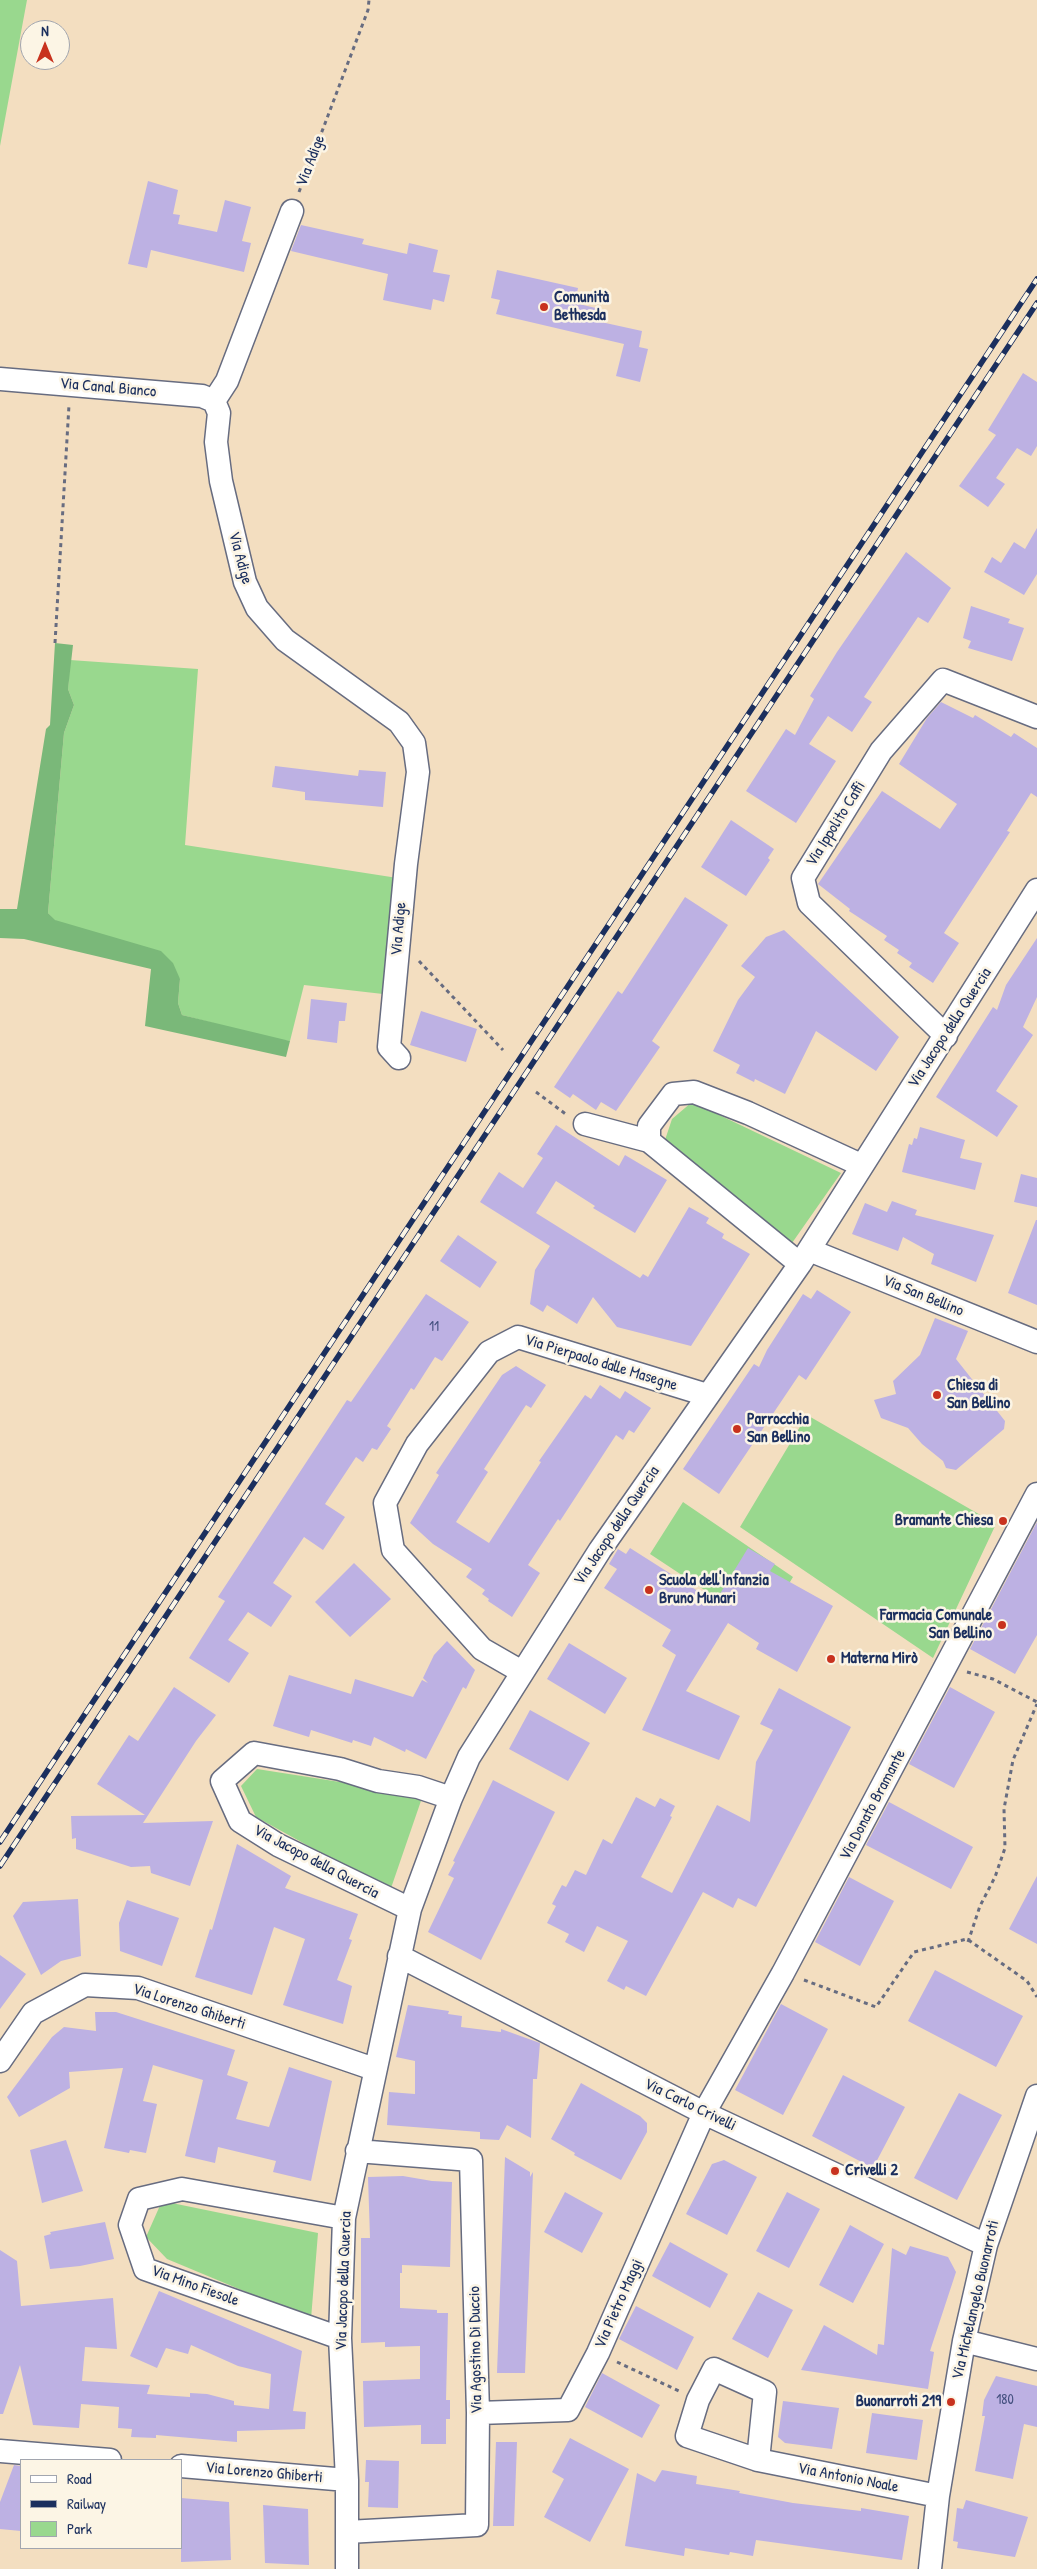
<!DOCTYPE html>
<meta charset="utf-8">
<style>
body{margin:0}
#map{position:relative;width:1037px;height:2569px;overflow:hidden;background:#f3dec0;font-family:"Patrick Hand",sans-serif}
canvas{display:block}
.legend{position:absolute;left:20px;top:2459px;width:162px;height:90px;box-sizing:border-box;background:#fcf5e5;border:1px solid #a2a6af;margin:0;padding:6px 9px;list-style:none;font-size:15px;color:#1b2f5e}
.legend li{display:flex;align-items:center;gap:10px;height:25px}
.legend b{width:25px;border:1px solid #a2a6af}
.north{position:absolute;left:20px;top:20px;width:50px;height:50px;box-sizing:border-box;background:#fcf5e5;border:1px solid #a2a6af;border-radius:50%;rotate:0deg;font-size:14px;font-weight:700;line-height:20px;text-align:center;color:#1b2f5e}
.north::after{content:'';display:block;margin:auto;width:18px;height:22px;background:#c8321e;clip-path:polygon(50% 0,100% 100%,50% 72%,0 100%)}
</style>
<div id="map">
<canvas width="1037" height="2569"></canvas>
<ul class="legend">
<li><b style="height:6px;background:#fff"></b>Road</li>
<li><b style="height:6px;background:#1b2f5e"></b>Railway</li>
<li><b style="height:14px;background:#99d88e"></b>Park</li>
</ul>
<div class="north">N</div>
</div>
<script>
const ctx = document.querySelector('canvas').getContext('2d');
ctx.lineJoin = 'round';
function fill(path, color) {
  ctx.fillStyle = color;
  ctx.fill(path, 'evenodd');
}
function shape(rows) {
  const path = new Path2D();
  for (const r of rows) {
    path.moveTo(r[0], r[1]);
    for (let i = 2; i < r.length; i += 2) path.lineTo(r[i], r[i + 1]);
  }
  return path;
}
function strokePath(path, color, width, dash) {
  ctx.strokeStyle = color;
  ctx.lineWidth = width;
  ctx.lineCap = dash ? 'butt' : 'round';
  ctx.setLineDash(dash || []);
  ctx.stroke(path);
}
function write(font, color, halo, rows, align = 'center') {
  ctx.font = font + ' "Patrick Hand",sans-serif';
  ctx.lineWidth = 5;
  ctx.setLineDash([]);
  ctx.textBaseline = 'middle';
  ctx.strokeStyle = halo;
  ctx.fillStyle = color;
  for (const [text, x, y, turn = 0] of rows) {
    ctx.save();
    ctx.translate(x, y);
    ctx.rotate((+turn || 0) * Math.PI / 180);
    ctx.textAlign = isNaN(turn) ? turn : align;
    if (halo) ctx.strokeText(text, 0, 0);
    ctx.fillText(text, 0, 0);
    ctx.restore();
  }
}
const green = shape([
 [0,0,27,0,0,146],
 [70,660,198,669,185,845,404,879,383,994,304,985,290,1041,274,1039,182,1015,178,1003,180,979,54,920,48,913,64,733,74,705,68,689],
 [692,1102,841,1173,792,1243,664,1143,672,1119],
 [807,1415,996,1524,933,1658,740,1527],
 [683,1502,793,1577,762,1628,650,1554],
 [257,1769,423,1795,390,1891,256,1817,241,1786],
 [162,2201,318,2233,311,2319,167,2259,146,2237]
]);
const forest = shape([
 [55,643,73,645,68,689,74,705,64,733,48,913,55,920,161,951,173,963,180,979,178,1003,182,1015,290,1041,286,1057,145,1026,151,969,24,939,0,938,0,909,17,909,46,729,50,725]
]);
const building = shape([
 [148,181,178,190,173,214,180,215,178,224,217,232,225,200,251,207,242,241,251,243,244,272,151,250,147,268,128,264],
 [301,225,364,239,362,244,407,254,409,243,438,250,433,272,450,275,444,302,433,299,431,310,383,300,388,274,291,251],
 [497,270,578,288,575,303,604,310,601,322,642,331,639,347,648,349,640,382,616,376,624,344,496,314,500,300,491,298],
 [1023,373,1037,382,1037,446,1031,456,1017,448,996,478,1005,484,988,507,959,486,996,435,988,430],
 [1037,528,1037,574,1024,595,984,572,992,557,1001,563,1014,542,1025,549],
 [906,552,951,588,928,623,918,617,864,697,872,702,852,732,828,716,809,744,836,761,796,823,746,791,786,729,795,735,814,699,810,696,837,652],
 [971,606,1010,619,1008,623,1024,628,1012,661,968,648,971,641,963,638],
 [941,702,973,718,975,715,1011,737,1014,733,1037,748,1037,797,1031,793,1007,831,1010,832,944,933,959,943,933,983,909,967,912,963,897,953,899,950,884,940,887,936,849,911,850,909,818,884,882,791,940,829,957,804,899,764,927,718],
 [275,766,358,776,359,770,386,772,383,807,305,800,305,792,272,787],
 [731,820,774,849,768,858,770,860,746,896,701,867],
 [685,897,728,925,652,1041,660,1047,616,1111,601,1102,596,1110,573,1094,570,1098,554,1087,618,991,622,994],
 [784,930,899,1037,876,1071,816,1031,785,1094,755,1079,754,1082,736,1073,740,1065,713,1051,738,1000,755,977,741,966,766,937],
 [1037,938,1037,997,1023,1027,1033,1035,996,1091,1018,1106,997,1137,936,1097,993,1007,997,1010,1006,985],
 [311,999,347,1003,345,1021,339,1021,337,1043,307,1039],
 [421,1011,477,1029,466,1062,410,1045],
 [556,1125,619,1166,625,1155,667,1180,635,1233,593,1208,595,1206,556,1181,536,1213,640,1278,643,1274,648,1277,689,1207,709,1218,706,1223,724,1234,722,1238,750,1254,691,1346,617,1327,593,1297,577,1324,547,1305,543,1312,530,1304,535,1270,550,1246,480,1202,499,1172,523,1188,543,1158,537,1154],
 [920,1127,965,1140,960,1158,982,1163,975,1190,902,1172,909,1144,912,1145,914,1138,917,1139],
 [1021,1174,1037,1178,1037,1207,1014,1202],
 [892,1201,917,1210,915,1215,994,1235,976,1282,931,1264,934,1254,903,1237,898,1251,852,1234,865,1203,887,1212],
 [1036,1220,1037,1220,1037,1305,1008,1293],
 [458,1235,497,1262,480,1288,440,1261],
 [817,1290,851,1312,806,1380,799,1375,719,1494,683,1469,754,1364,759,1367,767,1350,803,1294,811,1299],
 [426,1294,469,1322,442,1361,435,1357,414,1390,411,1388,387,1426,391,1429,377,1450,372,1448,363,1462,356,1457,325,1504,345,1517,323,1550,304,1537,273,1583,292,1596,271,1627,248,1612,228,1640,249,1653,229,1683,189,1658,225,1601,218,1597,347,1400,351,1402],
 [935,1318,968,1331,956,1359,1005,1421,1004,1429,956,1470,946,1468,943,1461,922,1444,908,1428,881,1418,874,1400,896,1394,893,1381,920,1355],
 [516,1366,546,1385,531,1408,526,1405,484,1469,488,1472,456,1522,489,1543,541,1462,539,1461,585,1395,591,1399,600,1385,620,1399,625,1391,651,1408,634,1433,629,1430,623,1440,616,1435,560,1521,558,1519,528,1565,540,1573,512,1617,488,1601,489,1599,482,1594,485,1590,466,1577,472,1569,433,1544,410,1523,439,1475,436,1473,452,1449,502,1375],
 [1037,1522,1037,1635,1015,1674,970,1649],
 [630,1548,715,1602,748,1548,775,1564,770,1571,833,1606,797,1672,756,1649,759,1643,728,1623,686,1691,740,1716,719,1760,642,1730,676,1655,662,1646,671,1630,604,1588,617,1569,609,1564,618,1549,626,1554],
 [354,1563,391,1599,350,1637,315,1602],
 [447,1641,475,1670,466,1689,463,1687,426,1759,406,1749,405,1752,374,1737,371,1746,353,1740,352,1743,311,1730,309,1737,273,1726,289,1675,351,1694,355,1679,413,1697,422,1680,428,1683,423,1678,434,1655],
 [569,1643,627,1678,605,1714,547,1679],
 [174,1687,216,1715,196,1741,143,1823,213,1821,190,1886,151,1873,150,1866,131,1867,76,1849,76,1838,72,1839,71,1816,145,1815,97,1784,129,1735,138,1741],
 [950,1687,995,1712,954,1788,909,1764],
 [779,1688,851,1727,756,1907,738,1898,733,1908,703,1892,646,1996,626,1986,624,1990,607,1981,628,1941,597,1926,584,1952,565,1942,569,1934,547,1923,556,1906,552,1904,562,1885,566,1887,575,1870,586,1875,603,1839,612,1844,636,1797,655,1807,660,1798,675,1806,670,1816,672,1817,641,1877,672,1893,717,1805,750,1822,756,1762,773,1730,760,1724],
 [530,1710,590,1743,568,1781,509,1749],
 [493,1780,555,1812,481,1960,428,1932,454,1878,448,1875,455,1862,453,1861],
 [889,1802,973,1847,951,1889,866,1845],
 [237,1844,291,1876,285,1888,358,1914,349,1939,352,1940,337,1980,352,1986,343,2024,283,2005,305,1939,274,1927,252,1995,195,1977,210,1929,212,1930],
 [1037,1876,1037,1944,1009,1929],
 [849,1877,894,1901,860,1966,815,1942],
 [78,1899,81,1956,61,1961,41,1975,13,1916,23,1902],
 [127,1900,179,1918,162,1966,120,1951,119,1923],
 [0,1955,26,1974,0,2009],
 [935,1970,1023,2016,996,2067,908,2021],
 [781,2004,828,2029,783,2115,735,2090],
 [408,2005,449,2011,448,2014,462,2016,461,2027,501,2032,501,2029,540,2043,537,2079,533,2079,531,2138,507,2125,499,2140,480,2139,480,2132,387,2125,389,2092,415,2094,415,2061,396,2057],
 [95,2012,116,2012,235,2050,227,2075,248,2082,236,2119,269,2127,289,2067,332,2081,311,2181,273,2172,276,2161,218,2147,215,2163,185,2156,203,2080,153,2065,143,2101,157,2104,146,2153,130,2150,129,2153,104,2148,123,2068,69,2072,70,2088,19,2117,7,2097,52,2037,64,2027,96,2031],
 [843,2075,905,2107,873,2168,812,2136],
 [581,2083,640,2116,647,2123,647,2132,621,2180,574,2155,575,2153,551,2139],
 [959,2093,1002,2115,957,2200,914,2178],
 [66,2140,83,2191,42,2203,30,2150],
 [505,2157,530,2172,530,2177,533,2172,525,2373,497,2373],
 [724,2160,757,2177,727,2235,686,2214,712,2164],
 [403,2176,432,2181,452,2182,450,2267,402,2265,402,2273,400,2273,400,2308,437,2310,437,2313,448,2313,446,2400,450,2400,450,2419,446,2419,446,2444,421,2444,421,2425,364,2427,363,2381,420,2379,420,2346,385,2347,385,2342,361,2343,361,2238,370,2238,368,2177],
 [565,2192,603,2213,582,2253,544,2232],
 [787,2192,820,2209,789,2268,756,2251],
 [105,2222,114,2259,80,2266,50,2269,44,2236,51,2234,50,2232],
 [850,2225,884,2244,853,2303,819,2285],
 [670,2242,728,2274,710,2308,652,2276],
 [910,2246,948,2257,956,2272,930,2351,934,2352,928,2389,801,2370,824,2325,877,2355,878,2344,884,2345,892,2248,906,2255],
 [0,2250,17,2261,21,2306,113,2298,117,2349,85,2347,82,2381,150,2385,147,2394,190,2397,190,2393,207,2394,234,2401,234,2405,269,2409,271,2374,238,2366,191,2345,188,2354,166,2348,157,2368,130,2356,159,2291,302,2351,293,2411,306,2412,305,2429,237,2431,237,2442,156,2435,156,2438,131,2437,132,2429,118,2428,119,2407,81,2404,79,2428,33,2425,20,2365,3,2414,0,2414],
 [758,2292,793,2310,768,2358,732,2339],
 [636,2306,694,2337,677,2370,619,2339],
 [602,2373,660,2405,642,2438,585,2407],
 [996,2376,1037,2386,1037,2427,1024,2424,1013,2479,975,2471,985,2416,982,2416,984,2400],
 [783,2401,839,2408,832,2449,785,2443,778,2437],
 [872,2413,923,2420,917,2460,866,2453],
 [570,2438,629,2469,590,2542,544,2517,564,2479,552,2472],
 [496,2442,517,2442,514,2526,493,2526],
 [366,2460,399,2461,398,2508,368,2507,369,2482,365,2482],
 [14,2465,21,2466,21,2531,0,2529,0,2502],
 [662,2470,697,2476,696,2484,740,2491,739,2493,793,2503,861,2511,861,2508,909,2516,902,2560,756,2540,753,2556,730,2552,729,2555,685,2548,684,2556,625,2546,637,2473,655,2482],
 [181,2498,229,2502,231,2560,181,2562],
 [966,2500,1028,2517,1015,2557,957,2548,958,2542,953,2541,957,2508,963,2509],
 [263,2505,308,2509,309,2565,265,2563]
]);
const path = shape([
 [299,192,368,10,369,0],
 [55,643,69,405],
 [419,961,503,1050],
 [536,1092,567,1115],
 [967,1672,993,1679,1037,1702],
 [968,1942,980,1906,995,1877,1005,1848,1004,1809,1013,1760,1037,1704],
 [804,1980,876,2007,914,1952,967,1939,1027,1981,1037,1997],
 [617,2362,679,2391]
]);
const minor = shape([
 [0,379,202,396,214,401],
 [214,401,219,413,216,442,221,481,245,582,257,608,285,640,399,722,414,743,418,772,406,864,389,1047,399,1058],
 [214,401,227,381,292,211],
 [946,1036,809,903,803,878,881,751,943,680,1037,717],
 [585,1124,649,1141],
 [809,1250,1037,1342],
 [800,1264,649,1141,649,1126,673,1094,694,1092,748,1113,861,1165],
 [522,1672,482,1649,393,1550,385,1503,417,1444,489,1352,518,1337,707,1395],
 [410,1909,278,1845,240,1821,222,1781,254,1753,340,1769,378,1781,418,1787,451,1798],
 [399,1956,704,2113,986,2245],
 [0,2061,33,2013,85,1985,138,1988,374,2069],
 [340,2338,145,2269,130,2225,139,2199,182,2189,344,2218],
 [964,2341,1037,2359],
 [478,2413,568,2410,598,2353,704,2113,783,1973,1037,1494],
 [0,2451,110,2460],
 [758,2460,765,2392,714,2369,698,2400,687,2436,758,2460,938,2496],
 [181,2466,347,2480],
 [347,2532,477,2525,478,2413,471,2160,357,2151],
 [347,2569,347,2480,340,2338,344,2218,410,1909,451,1798,469,1757,600,1550,800,1264,1037,890],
 [930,2569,938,2496,964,2341,986,2245,1037,2096]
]);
const rail = shape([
 [0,1842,1037,279],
 [0,1866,1037,303]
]);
const markers = [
 [544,307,5,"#c8321e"],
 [937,1395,5,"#c8321e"],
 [737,1429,5,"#c8321e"],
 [1003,1521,5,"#c8321e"],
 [649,1590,5,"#c8321e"],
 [1002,1625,5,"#c8321e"],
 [831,1659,5,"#c8321e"],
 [835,2171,5,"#c8321e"],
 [951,2402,5,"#c8321e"]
];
const numberNames = [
 ["11",434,1327],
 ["180",1005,2400]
];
const streetNames = [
 ["Via Adige",311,161,-69],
 ["Via Canal Bianco",108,388,5],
 ["Via Adige",240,558,75],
 ["Via Ippolito Caffi",836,824,-58],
 ["Via Adige",399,929,-85],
 ["Via Jacopo della Quercia",950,1028,-57],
 ["Via San Bellino",923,1296,22],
 ["Via Pierpaolo dalle Masegne",601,1363,17],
 ["Via Jacopo della Quercia",617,1526,-56],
 ["Via Donato Bramante",873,1805,-62],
 ["Via Jacopo della Quercia",316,1862,28],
 ["Via Lorenzo Ghiberti",189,2007,18],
 ["Via Carlo Crivelli",690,2105,26],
 ["Via Jacopo della Quercia",344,2281,-88],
 ["Via Mino Fiesole",195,2286,20],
 ["Via Michelangelo Buonarroti",976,2300,-77],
 ["Via Pietro Maggi",619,2304,-66],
 ["Via Agostino Di Duccio",476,2350,-91],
 ["Via Lorenzo Ghiberti",264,2473,5],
 ["Via Antonio Noale",848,2478,11]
];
const poiNames = [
 ["Comunità",554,298],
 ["Bethesda",554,316],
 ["Chiesa di",947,1386],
 ["San Bellino",947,1404],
 ["Parrocchia",747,1420],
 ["San Bellino",747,1438],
 ["Bramante Chiesa",993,1521,"right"],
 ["Scuola dell'Infanzia",659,1581],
 ["Bruno Munari",659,1599],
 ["Farmacia Comunale",992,1616,"right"],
 ["San Bellino",992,1634,"right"],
 ["Materna Mirò",841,1659],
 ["Crivelli 2",845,2171],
 ["Buonarroti 219",941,2402,"right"]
];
fill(green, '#99d88e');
fill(forest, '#7ab879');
fill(building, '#bdb1e3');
strokePath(minor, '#676c80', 25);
strokePath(path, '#676c80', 3, [4, 4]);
strokePath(minor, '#fff', 22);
strokePath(rail, '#1b2f5e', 5.5);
strokePath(rail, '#fcf5e5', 4, [11]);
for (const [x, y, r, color] of markers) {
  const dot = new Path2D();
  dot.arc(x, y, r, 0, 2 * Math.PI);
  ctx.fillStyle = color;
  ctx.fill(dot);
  strokePath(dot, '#fcf5e5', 2);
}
write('14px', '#44507f', null, numberNames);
write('16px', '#1b2f5e', '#fcf5e5', streetNames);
write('bold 16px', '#1b2f5e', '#fcf5e5', poiNames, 'left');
</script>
